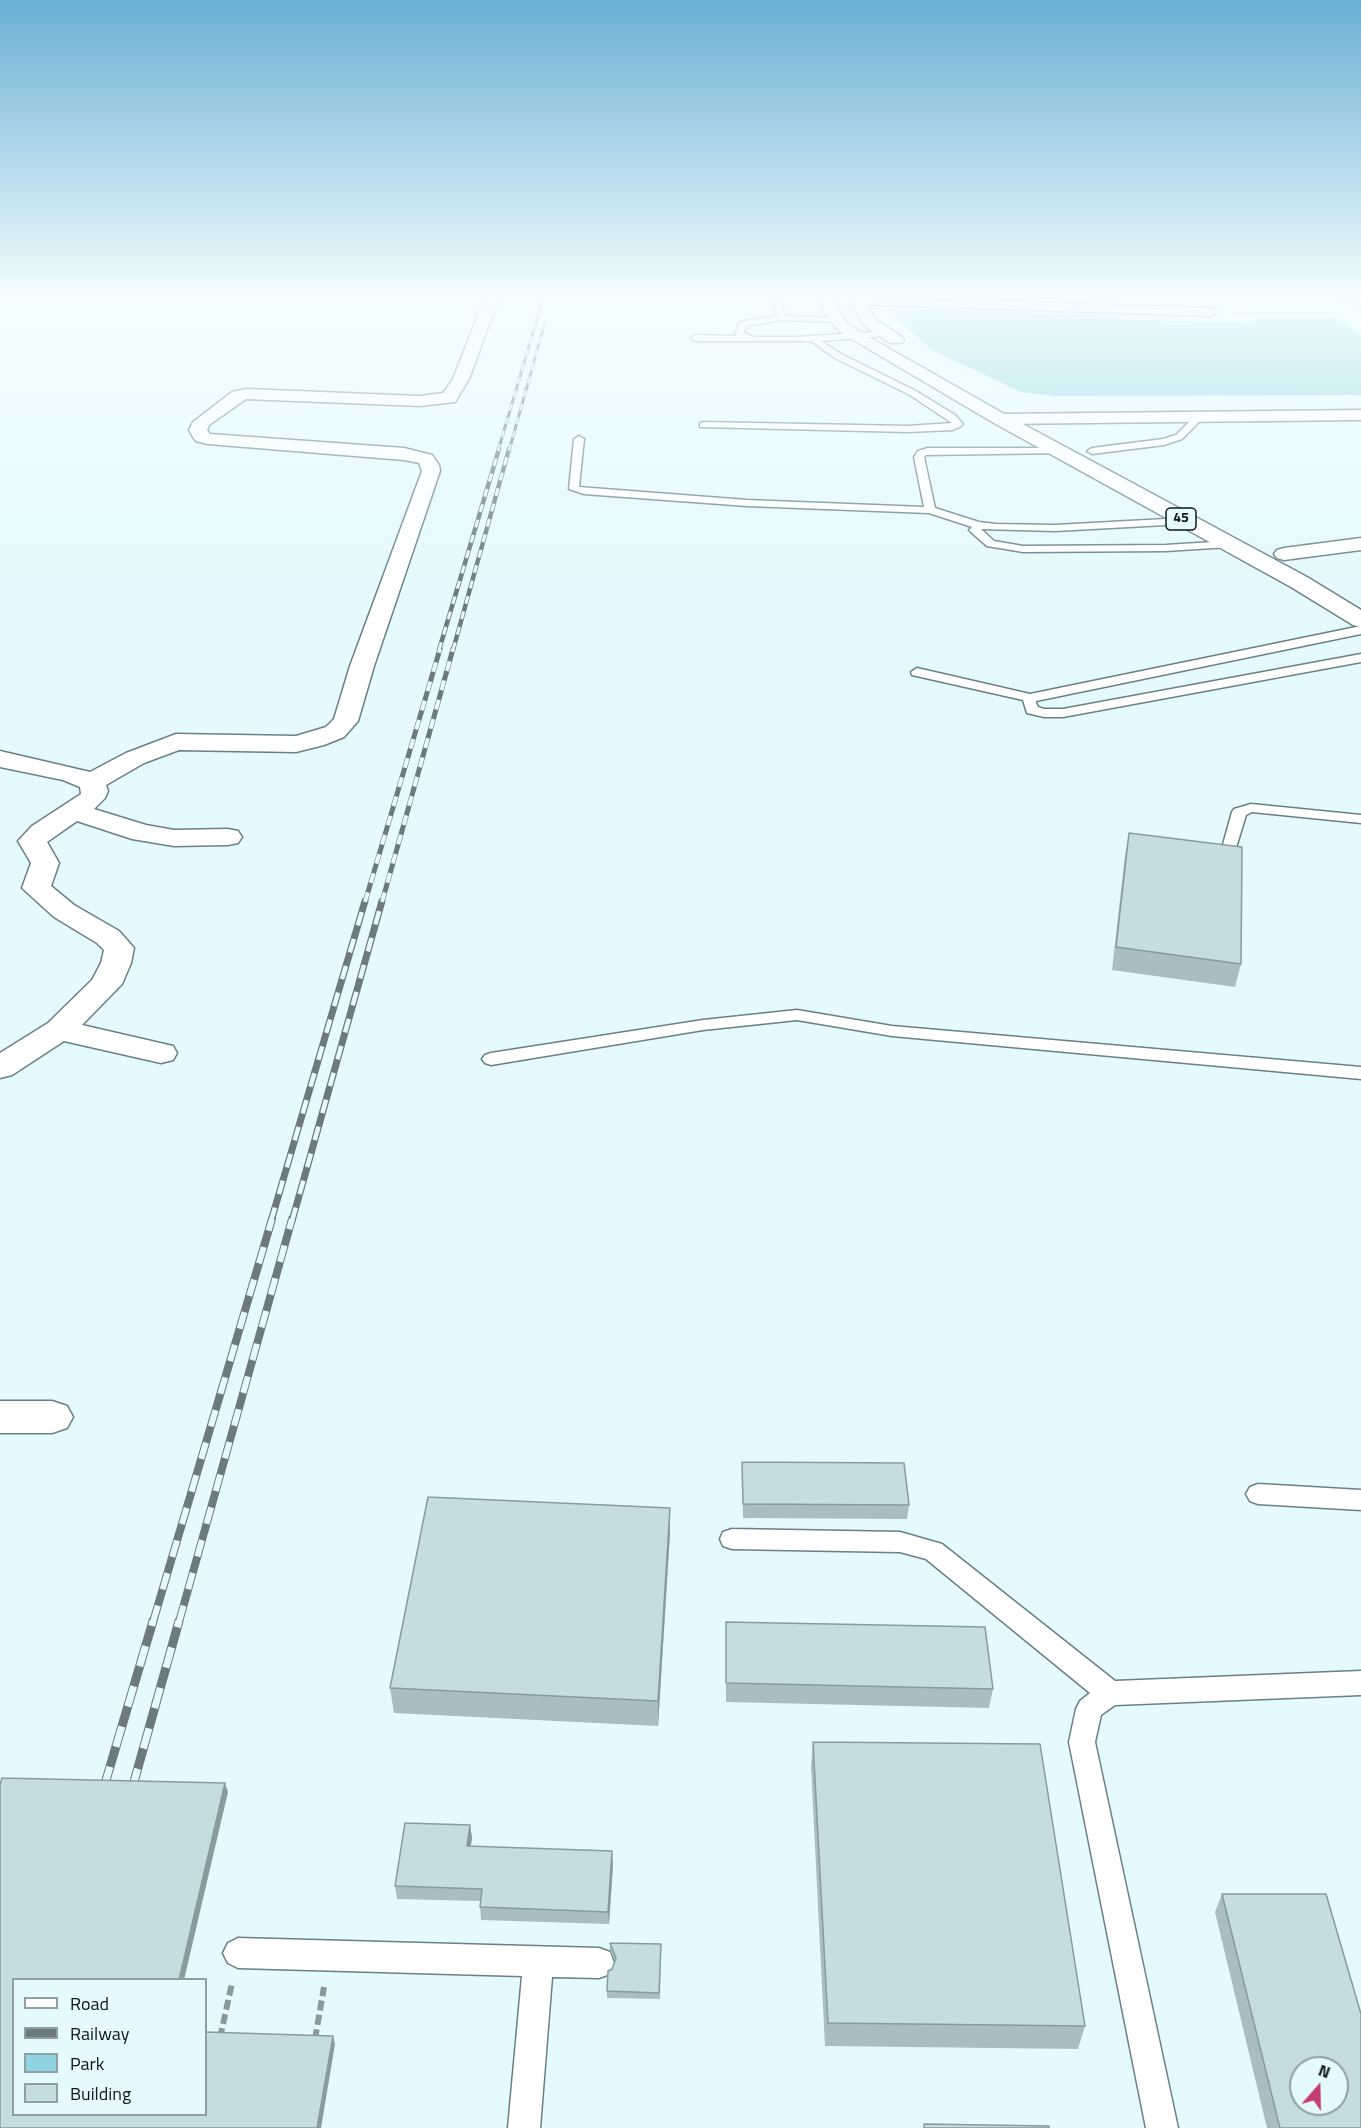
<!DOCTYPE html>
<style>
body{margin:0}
#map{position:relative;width:1361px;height:2128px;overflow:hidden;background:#e5fafe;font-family:"Titillium Web",sans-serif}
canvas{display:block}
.legend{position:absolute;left:12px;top:1978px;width:195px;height:138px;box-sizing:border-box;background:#e5fafe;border:2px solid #8f9fa2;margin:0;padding:8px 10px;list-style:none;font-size:18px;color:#0d1618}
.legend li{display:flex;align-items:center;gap:12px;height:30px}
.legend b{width:30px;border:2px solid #8f9fa2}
.north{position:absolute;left:1289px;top:2056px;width:60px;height:60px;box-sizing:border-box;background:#e5fafe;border:2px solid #8f9fa2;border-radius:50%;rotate:20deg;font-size:16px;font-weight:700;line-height:24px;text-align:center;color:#0d1618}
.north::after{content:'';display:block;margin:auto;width:21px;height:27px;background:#c53b74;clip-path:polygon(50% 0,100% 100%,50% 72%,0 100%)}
</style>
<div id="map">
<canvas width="1361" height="2128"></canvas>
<ul class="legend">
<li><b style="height:8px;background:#fff"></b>Road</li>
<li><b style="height:8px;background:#6c7a7d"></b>Railway</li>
<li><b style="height:16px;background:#8dd4e0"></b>Park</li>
<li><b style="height:16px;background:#c3dde1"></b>Building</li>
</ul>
<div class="north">N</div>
</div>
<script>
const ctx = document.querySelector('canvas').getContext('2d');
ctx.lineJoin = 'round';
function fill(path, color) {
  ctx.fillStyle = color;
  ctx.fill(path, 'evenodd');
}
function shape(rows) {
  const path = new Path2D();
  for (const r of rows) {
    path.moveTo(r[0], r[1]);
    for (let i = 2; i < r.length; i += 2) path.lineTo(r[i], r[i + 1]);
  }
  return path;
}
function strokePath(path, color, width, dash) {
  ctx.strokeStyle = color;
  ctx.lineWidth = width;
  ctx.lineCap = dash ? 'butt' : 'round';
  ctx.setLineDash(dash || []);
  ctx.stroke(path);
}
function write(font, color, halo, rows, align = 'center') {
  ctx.font = font + ' "Titillium Web",sans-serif';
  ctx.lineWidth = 4.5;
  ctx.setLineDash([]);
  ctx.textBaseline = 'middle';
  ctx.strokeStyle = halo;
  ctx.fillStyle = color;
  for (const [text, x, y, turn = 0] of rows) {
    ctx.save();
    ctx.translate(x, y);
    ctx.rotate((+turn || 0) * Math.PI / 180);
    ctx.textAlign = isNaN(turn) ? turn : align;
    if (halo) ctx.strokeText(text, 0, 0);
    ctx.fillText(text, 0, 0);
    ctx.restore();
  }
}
const green = shape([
 [909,309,1102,315,1128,320,1246,322,1267,318,1337,318,1361,334,1361,395,1055,396,1021,392,932,350,893,315]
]);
const pathFar1 = shape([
 [1232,313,1330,313]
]);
const path = shape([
 [220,2038,232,1983],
 [315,2039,324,1987]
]);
const lane = shape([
 [775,295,779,297,785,316,838,318,842,320,838,322,782,320,746,326,744,333,754,337,797,337,887,331,888,333,884,336,821,341,841,354,916,391,955,415,963,424,961,426,953,430,908,432,700,427,700,423,703,422,908,426,952,423,910,395,835,358,811,341,695,341,691,338,695,335,737,336,735,334,740,322,777,316,771,297,775,295],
 [1197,414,1205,416,1182,439,1164,445,1092,454,1087,451,1092,448,1163,439,1176,435,1197,414],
 [579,436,584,439,579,487,747,500,924,507,914,457,918,451,928,448,1059,448,1064,451,1063,453,926,455,924,457,935,508,979,522,996,524,1055,525,1184,518,1189,521,1184,524,1055,531,981,529,994,541,1023,546,1166,545,1229,541,1235,544,1229,547,1166,551,1023,552,987,546,971,532,969,530,972,527,929,513,747,506,584,494,569,489,574,439,579,436],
 [1361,626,1361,634,1036,701,1036,703,1038,707,1044,709,1063,709,1361,654,1361,662,1063,717,1044,717,1027,713,1023,700,912,675,911,672,917,668,1030,694,1361,626],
 [1251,804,1361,815,1361,823,1252,812,1246,815,1235,851,1225,851,1222,848,1232,812,1234,809,1251,804],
 [797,1010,892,1026,1361,1067,1361,1079,892,1036,797,1020,703,1030,491,1065,485,1063,482,1059,485,1055,491,1053,703,1020,797,1010],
 [1258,1484,1361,1490,1361,1510,1258,1504,1250,1501,1246,1494,1250,1487,1258,1484],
 [732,1529,900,1532,942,1544,1115,1681,1361,1671,1361,1695,1115,1705,1101,1715,1095,1742,1178,2128,1146,2128,1069,1742,1076,1709,1080,1701,1090,1693,926,1559,900,1552,732,1549,723,1546,720,1539,723,1532,732,1529],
 [238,1938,599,1948,610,1952,614,1963,610,1974,599,1978,552,1977,540,2128,508,2128,522,1976,238,1968,228,1963,223,1953,228,1943,238,1938]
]);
const street = shape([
 [487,292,501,292,469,379,455,402,420,406,246,399,209,425,207,430,210,434,404,448,432,455,439,465,440,471,374,666,358,721,344,737,324,745,296,752,179,750,144,763,106,785,108,791,105,798,94,809,146,825,174,830,228,829,238,831,242,837,238,843,228,845,174,846,132,839,77,821,47,842,59,863,51,886,74,905,119,931,134,948,131,963,122,984,82,1025,173,1046,177,1053,173,1060,161,1063,64,1041,12,1075,0,1078,0,1053,48,1023,92,980,101,963,104,950,97,943,54,917,22,888,31,863,18,841,32,826,81,794,80,787,63,780,0,767,0,751,90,772,126,753,176,734,296,736,326,727,334,719,350,666,422,471,419,463,404,460,208,444,196,441,193,437,189,430,193,422,232,392,246,389,420,396,443,393,453,379,487,292],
 [1331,292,1350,292,1361,296,1361,305,1333,295,1331,292],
 [857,297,1210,308,1217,312,1210,316,852,304,850,301,857,297],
 [1361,538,1361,550,1284,560,1277,558,1274,554,1277,550,1284,548,1361,538],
 [0,1401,52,1401,67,1406,73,1417,67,1428,52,1433,0,1433,0,1401]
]);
const secondary = shape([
 [1361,410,1361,420,1000,424,994,423,991,419,994,415,1000,414,1361,410]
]);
const highway = shape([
 [818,292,832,292,837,309,848,324,860,332,1006,415,1307,577,1361,610,1361,627,1353,625,1291,587,994,423,850,338,838,330,823,310,818,292],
 [845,292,859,292,875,319,902,337,904,340,902,343,890,343,864,325,845,292]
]);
const railFar5 = shape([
 [498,451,545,292],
 [509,451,545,322]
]);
const railFar4 = shape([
 [439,650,499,449],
 [453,650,509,449]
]);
const railFar3 = shape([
 [365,902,440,649],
 [382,902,453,649]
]);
const railFar2 = shape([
 [271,1221,365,901],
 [292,1221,382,901]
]);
const railFar1 = shape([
 [153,1622,272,1219],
 [179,1622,292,1219]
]);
const rail = shape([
 [104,1787,153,1621],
 [132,1789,179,1621]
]);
const wall = shape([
 [1129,833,1241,964,1235,987,1112,970,1125,855],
 [742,1462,909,1505,907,1519,743,1518],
 [670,1508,670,1533,658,1726,394,1713,390,1688],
 [726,1622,993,1689,989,1708,726,1702],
 [813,1742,1085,2026,1078,2049,825,2046,811,1766],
 [470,1825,472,1838,470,1847,613,1864,609,1924,481,1920,480,1907,480,1901,397,1899,395,1886],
 [1222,1894,1361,2128,1267,2128,1215,1912],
 [610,1943,661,1944,660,1999,607,1998,607,1991,612,1969,615,1961,610,1950]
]);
const shadedWall = shape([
 [670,1508,670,1533,658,1726,658,1701],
 [225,1783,228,1792,184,1980,179,1980],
 [470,1825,472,1838,469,1859,467,1846],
 [612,1851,613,1864,609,1924,608,1912],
 [333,2036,335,2044,321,2128,317,2128]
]);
const building = shape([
 [1129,833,1242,847,1241,964,1116,947,1129,833],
 [742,1462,904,1463,909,1505,743,1504,742,1462],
 [428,1497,670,1508,658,1701,390,1688,428,1497],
 [726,1622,985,1627,993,1689,726,1683,726,1622],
 [813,1742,1040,1744,1085,2026,828,2023,813,1742],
 [2,1778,225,1783,179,1980,14,1980,14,2115,206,2115,206,2032,333,2036,317,2128,0,2128,0,1785,2,1778],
 [405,1823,470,1825,467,1846,612,1851,608,1912,480,1907,482,1889,395,1886,405,1823],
 [1222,1894,1326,1894,1361,2014,1361,2128,1280,2128,1222,1894],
 [1301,2068,1337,2068,1337,2104,1301,2104,1301,2068],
 [610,1943,661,1944,659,1993,607,1991,608,1971,612,1969,616,1958,610,1943],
 [924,2124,1049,2126,1049,2128,924,2128,924,2124]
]);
const shields = [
 [1181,519,30]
];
const shieldNames = [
 ["45",1181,519]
];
fill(green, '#8dd4e0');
strokePath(lane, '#698084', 3);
strokePath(street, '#698084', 3);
strokePath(secondary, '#698084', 3);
strokePath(highway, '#698084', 3);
strokePath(pathFar1, '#89999c', 1.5, [3, 1.5]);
strokePath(path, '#89999c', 6, [10, 4.5]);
fill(lane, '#fff');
fill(street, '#fff');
fill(secondary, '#fff');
fill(highway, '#fff');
strokePath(railFar5, '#6c7a7d', 3);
strokePath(railFar4, '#6c7a7d', 4.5);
strokePath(railFar3, '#6c7a7d', 5);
strokePath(railFar2, '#6c7a7d', 7);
strokePath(railFar1, '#6c7a7d', 8);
strokePath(rail, '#6c7a7d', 9);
strokePath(railFar5, '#e5fafe', 2, [7]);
strokePath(railFar4, '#e5fafe', 3, [8]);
strokePath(railFar3, '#e5fafe', 4, [10]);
strokePath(railFar2, '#e5fafe', 4.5, [14]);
strokePath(railFar1, '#e5fafe', 6, [17]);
strokePath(rail, '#e5fafe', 7, [21]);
fill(wall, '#a8bec2');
fill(shadedWall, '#889b9e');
fill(building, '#c3dde1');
strokePath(building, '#889b9e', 1.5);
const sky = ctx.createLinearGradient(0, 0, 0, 589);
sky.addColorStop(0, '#69afd4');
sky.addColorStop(0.5, '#f3fdff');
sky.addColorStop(1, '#f3fdff00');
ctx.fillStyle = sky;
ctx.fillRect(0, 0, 1361, 589);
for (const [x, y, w] of shields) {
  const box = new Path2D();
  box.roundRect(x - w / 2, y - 11, w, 22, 4.5);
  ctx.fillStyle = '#e5fafe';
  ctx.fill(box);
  strokePath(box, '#0d1618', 1.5);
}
write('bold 14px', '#0d1618', null, shieldNames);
</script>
